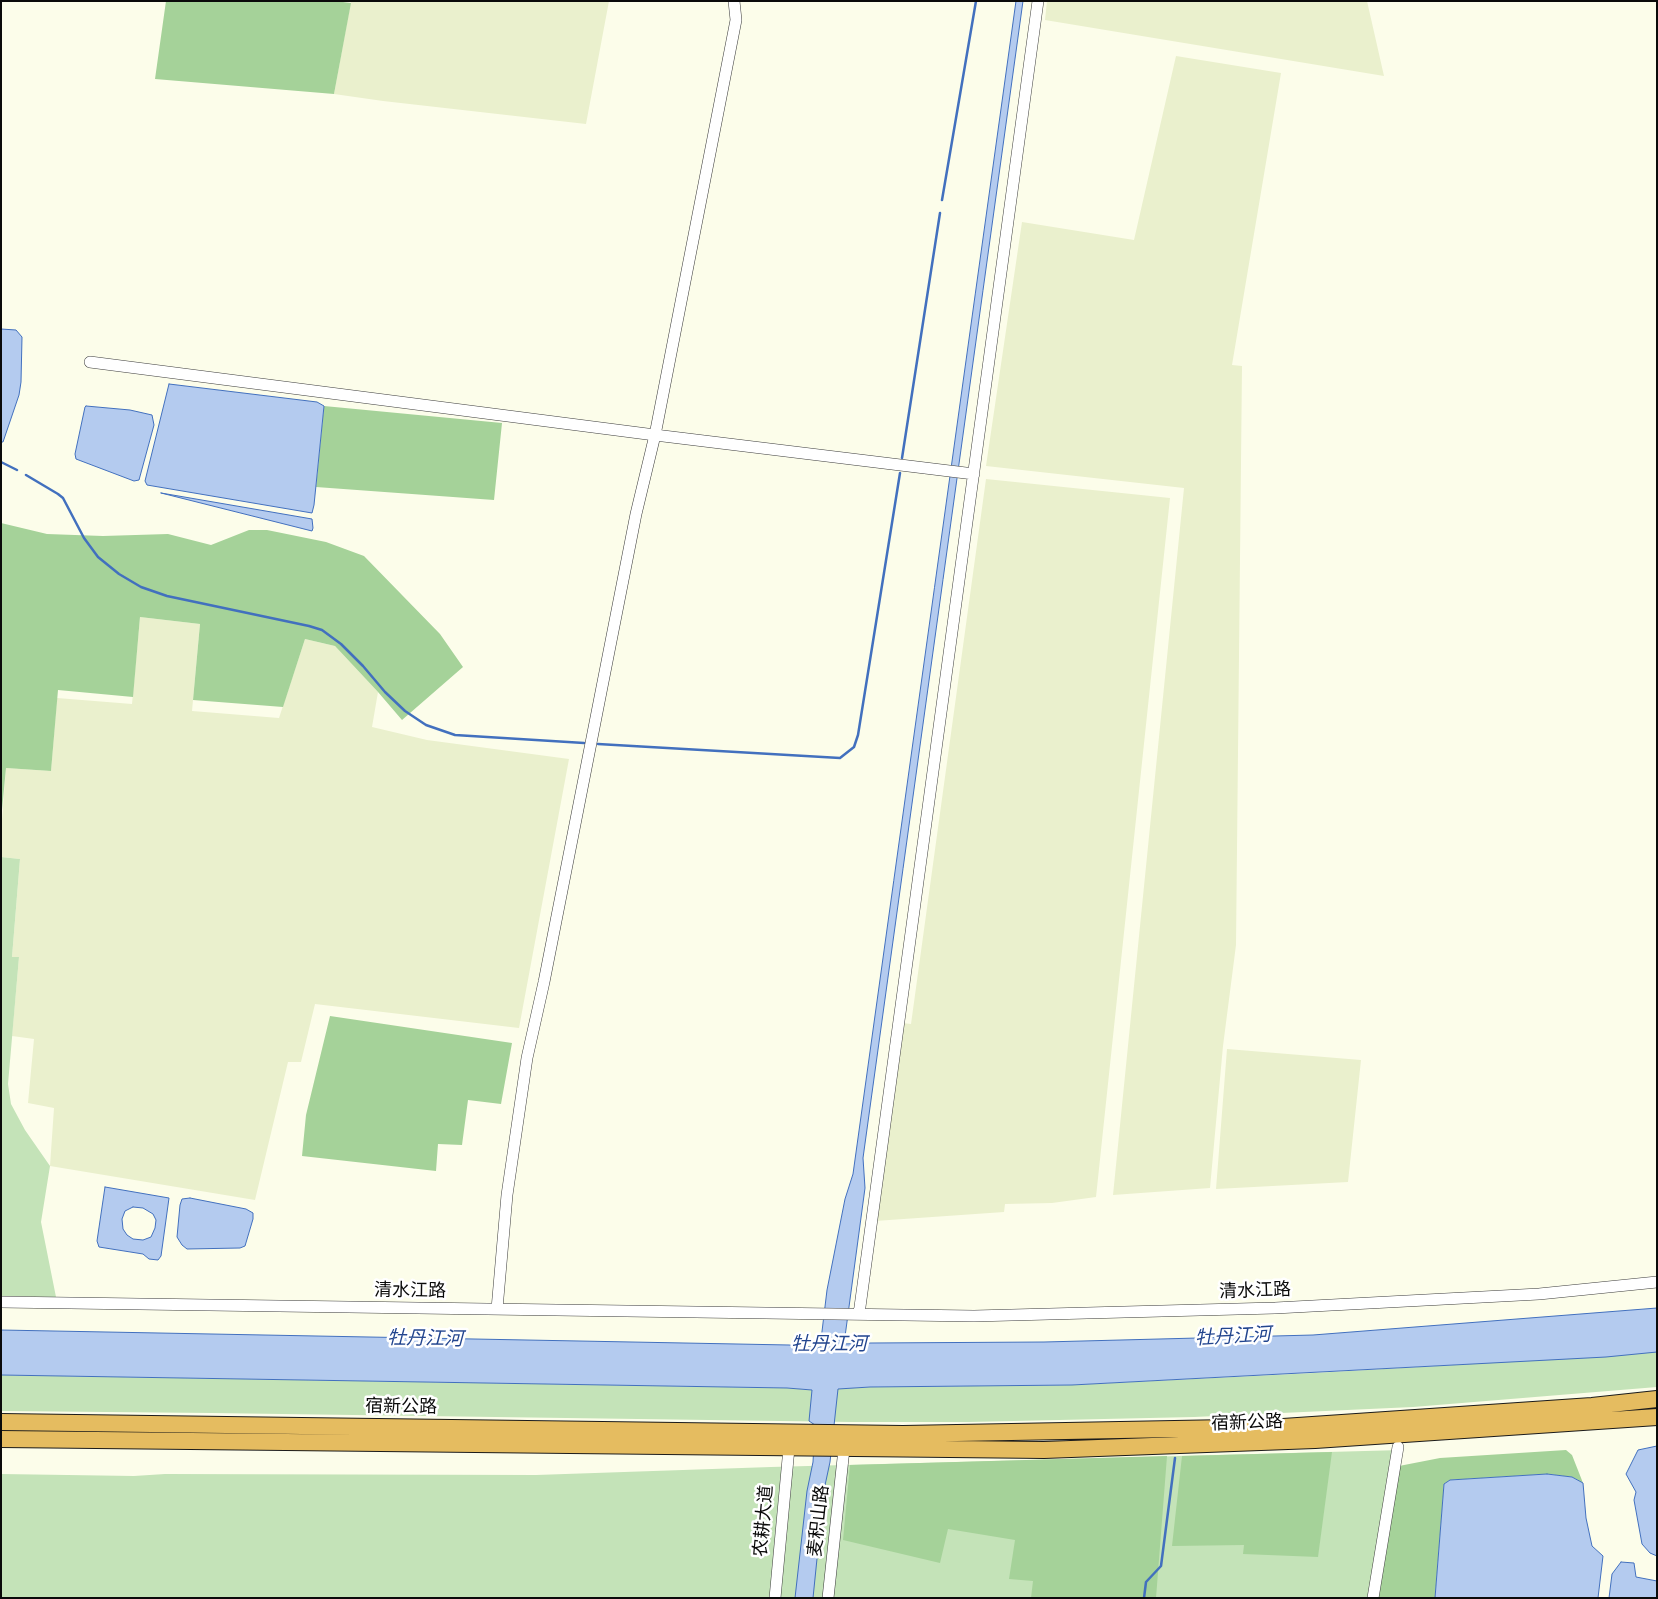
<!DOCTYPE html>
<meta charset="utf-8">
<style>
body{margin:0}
#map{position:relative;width:1658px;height:1599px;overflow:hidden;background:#fcfdea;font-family:Bitter,serif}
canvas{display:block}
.frame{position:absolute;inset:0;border:2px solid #0a0a0a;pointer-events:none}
</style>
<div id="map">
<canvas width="1658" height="1599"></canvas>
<div class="frame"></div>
</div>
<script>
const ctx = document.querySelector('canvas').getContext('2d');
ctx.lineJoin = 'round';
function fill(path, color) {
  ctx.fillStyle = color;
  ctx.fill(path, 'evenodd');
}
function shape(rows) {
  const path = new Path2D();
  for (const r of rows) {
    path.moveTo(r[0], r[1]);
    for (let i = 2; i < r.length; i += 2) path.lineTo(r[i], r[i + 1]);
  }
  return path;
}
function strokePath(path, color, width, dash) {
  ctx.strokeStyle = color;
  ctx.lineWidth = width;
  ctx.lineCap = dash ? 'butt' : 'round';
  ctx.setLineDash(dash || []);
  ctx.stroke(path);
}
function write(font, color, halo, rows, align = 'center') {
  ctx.font = font + ' Bitter,"Noto Sans SC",serif';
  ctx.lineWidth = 5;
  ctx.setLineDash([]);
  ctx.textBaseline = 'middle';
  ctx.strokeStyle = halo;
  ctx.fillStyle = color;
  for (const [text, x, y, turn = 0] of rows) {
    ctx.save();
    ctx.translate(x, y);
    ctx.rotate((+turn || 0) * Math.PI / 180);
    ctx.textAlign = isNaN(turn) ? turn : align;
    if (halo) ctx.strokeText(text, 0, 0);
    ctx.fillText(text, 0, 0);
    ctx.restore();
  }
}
const farmland = shape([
 [351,1,609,1,586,124,383,101,334,94],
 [1047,1,1367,1,1384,76,1045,20],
 [1176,56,1281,73,1232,365,1242,366,1236,945,1223,1046,1210,1188,1113,1195,1184,488,986,466,1022,222,1134,240],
 [986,479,1170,498,1096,1197,1052,1203,1005,1204,1004,1212,875,1221,902,1023,911,1024],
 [140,617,200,624,192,711,279,718,305,639,335,646,378,692,372,727,427,740,569,759,519,1028,315,1004,301,1062,288,1062,255,1200,50,1166,54,1108,28,1103,34,1039,12,1036,19,957,12,957,20,859,1,857,1,832,6,768,51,771,57,698,132,704],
 [1227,1049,1361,1060,1348,1182,1216,1189]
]);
const green = shape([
 [1,857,20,859,12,957,19,957,8,1084,11,1104,25,1130,50,1166,41,1222,56,1297,1,1296],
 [1657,1349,1657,1387,1413,1407,1194,1417,969,1422,851,1422,211,1413,1,1411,1,1375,787,1388,812,1390,870,1387,1072,1385,1314,1373,1454,1365],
 [1402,1450,1378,1598,1,1598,1,1474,134,1476,165,1474,536,1475,771,1467]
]);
const forest = shape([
 [166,1,335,1,351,3,334,94,155,79],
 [324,406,502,423,494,500,316,487],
 [1,523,47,534,103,536,168,534,211,545,249,530,267,530,326,542,364,556,440,634,463,667,402,720,378,692,335,646,305,639,283,707,193,700,200,624,140,617,133,697,58,690,51,771,6,768,1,821],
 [330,1016,512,1043,501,1104,468,1100,462,1145,438,1144,436,1171,302,1156,306,1115],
 [1566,1450,1572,1455,1583,1483,1572,1477,1547,1474,1450,1480,1444,1484,1435,1598,1378,1598,1399,1466,1440,1458],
 [1332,1452,1318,1557,1243,1554,1244,1545,1172,1546,1182,1456],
 [1167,1456,1156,1598,1031,1598,1033,1581,1009,1579,1015,1540,948,1529,940,1563,843,1540,850,1465]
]);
const water = shape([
 [1016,1,1023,1,863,1158,865,1188,844,1344,871,1343,1044,1342,1313,1335,1657,1308,1657,1352,1606,1357,1072,1385,870,1387,838,1389,830,1462,824,1490,813,1598,795,1598,807,1491,813,1462,815,1425,809,1421,812,1390,787,1388,1,1375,1,1330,789,1345,820,1348,827,1290,845,1199,853,1174,1016,1],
 [1,329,16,330,22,337,21,382,19,395,3,442,1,442,1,329],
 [169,384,317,402,324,406,314,505,312,513,147,485,145,481,169,384],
 [86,406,130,410,152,415,154,425,139,480,134,481,76,459,75,454,85,407,86,406],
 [161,493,312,519,313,528,312,531,161,493],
 [105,1187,169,1198,161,1256,158,1260,149,1259,143,1254,99,1247,97,1241,105,1187],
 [133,1207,143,1208,153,1214,156,1220,155,1228,151,1237,143,1240,133,1239,127,1235,123,1229,122,1219,125,1211,133,1207],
 [190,1198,246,1209,253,1213,253,1219,245,1246,240,1248,187,1249,182,1245,177,1237,180,1205,182,1199,190,1198],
 [1657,1446,1657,1556,1650,1553,1642,1544,1634,1500,1636,1492,1626,1474,1638,1450,1657,1446],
 [1547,1474,1572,1477,1583,1483,1586,1518,1592,1546,1603,1556,1598,1598,1435,1598,1444,1484,1450,1480,1547,1474],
 [1621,1562,1634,1563,1636,1577,1657,1581,1657,1598,1609,1598,1612,1574,1621,1562]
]);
const stream = shape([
 [942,200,976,1],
 [902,458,940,213],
 [1,462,17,470],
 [26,475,58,494,63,498,84,538,98,557,119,574,141,587,167,596,309,626,322,630,341,644,363,666,385,692,405,711,426,725,455,735,584,743],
 [598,744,840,758,854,747,858,735,900,473],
 [1144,1598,1146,1582,1161,1566,1175,1458]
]);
const minor = shape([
 [90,362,655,435,974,474],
 [1,1302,974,1316,1275,1308,1539,1294,1657,1282],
 [497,1309,507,1195,527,1058,544,982,636,514,655,435,736,20,734,1],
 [859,1314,1038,1],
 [775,1598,789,1448],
 [828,1598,844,1449],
 [1373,1598,1398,1447]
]);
const highway = shape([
 [1,1422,903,1434,1283,1427,1592,1406,1657,1399],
 [1,1439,1044,1450,1315,1440,1657,1417]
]);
const streetNames = [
 ["清水江路",410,1291,1],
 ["清水江路",1255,1291,-2],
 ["宿新公路",401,1407,1],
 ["宿新公路",1247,1423,-2],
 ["农耕大道",764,1521,-85],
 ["麦积山路",819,1521,-84]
];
const waterNames = [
 ["牡丹江河",1233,1337,-3],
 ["牡丹江河",425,1339,1],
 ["牡丹江河",829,1345]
];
fill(farmland, '#eaf0cd');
fill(green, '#c4e3b8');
fill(forest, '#a5d299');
fill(water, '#b4cbef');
strokePath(water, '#4270be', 1);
strokePath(stream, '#4270be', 2.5);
strokePath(minor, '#3d3d3d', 12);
strokePath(highway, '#1b1b1b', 18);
strokePath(minor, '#fff', 11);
strokePath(highway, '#e5bc60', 16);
write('18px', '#0a0a0a', '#fff', streetNames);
write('italic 19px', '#22458e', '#fff', waterNames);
</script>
